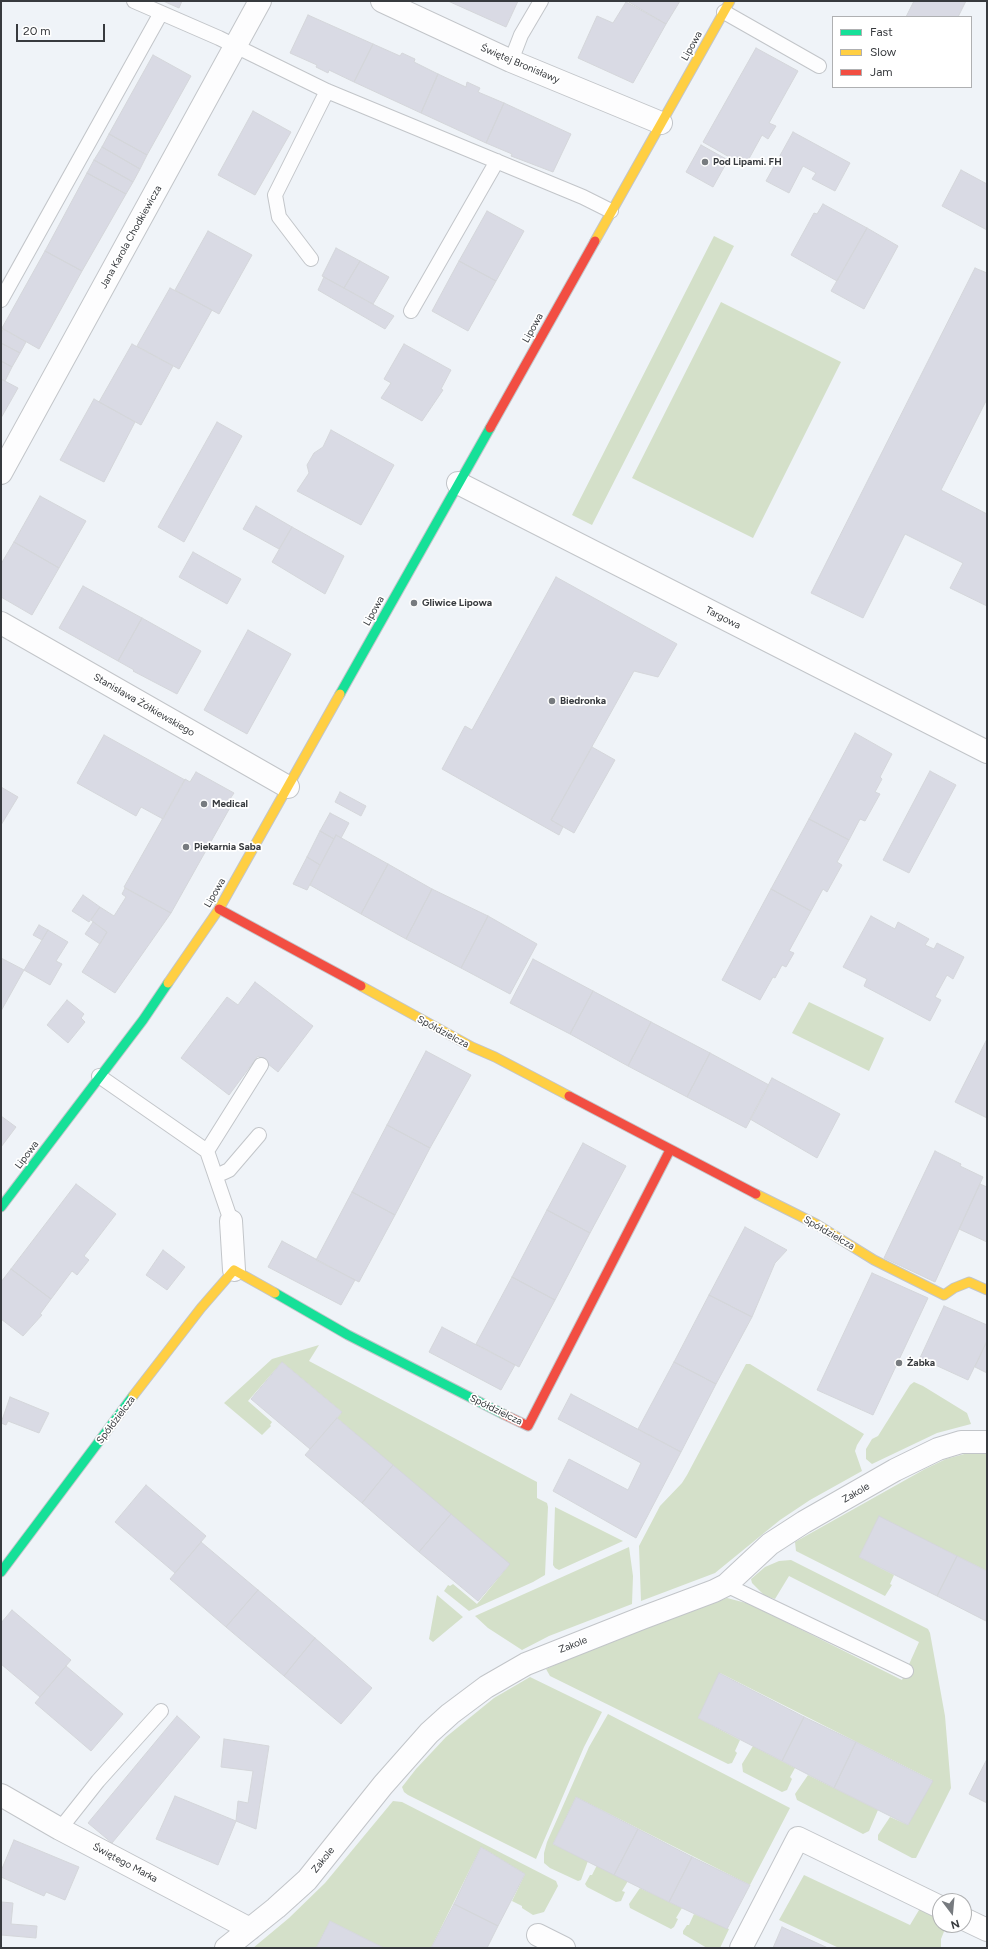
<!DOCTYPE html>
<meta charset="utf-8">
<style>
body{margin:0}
#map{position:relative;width:988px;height:1949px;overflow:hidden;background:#eff3f8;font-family:Figtree,sans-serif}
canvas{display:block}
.frame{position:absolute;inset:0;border:2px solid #373a3e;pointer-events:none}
.legend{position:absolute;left:832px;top:16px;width:140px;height:72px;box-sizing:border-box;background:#fff;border:1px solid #afb0b2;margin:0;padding:5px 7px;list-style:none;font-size:12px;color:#373a3e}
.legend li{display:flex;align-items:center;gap:8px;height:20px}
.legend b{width:20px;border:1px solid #afb0b2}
.north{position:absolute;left:932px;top:1893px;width:40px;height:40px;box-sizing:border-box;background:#fff;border:1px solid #afb0b2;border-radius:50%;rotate:164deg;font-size:11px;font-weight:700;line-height:16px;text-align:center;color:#373a3e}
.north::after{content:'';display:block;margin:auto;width:14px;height:18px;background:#777b7f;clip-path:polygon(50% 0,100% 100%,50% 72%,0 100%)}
.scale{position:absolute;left:16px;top:24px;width:89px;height:18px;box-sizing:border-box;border:2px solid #373a3e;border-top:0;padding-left:5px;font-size:12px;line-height:14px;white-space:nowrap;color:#373a3e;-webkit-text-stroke:3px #fff;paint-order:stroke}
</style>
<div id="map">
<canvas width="988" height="1949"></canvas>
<div class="frame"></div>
<ul class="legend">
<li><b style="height:5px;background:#16e098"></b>Fast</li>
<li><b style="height:5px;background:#ffcf43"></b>Slow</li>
<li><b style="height:5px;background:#f24e42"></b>Jam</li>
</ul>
<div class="north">N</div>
<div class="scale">20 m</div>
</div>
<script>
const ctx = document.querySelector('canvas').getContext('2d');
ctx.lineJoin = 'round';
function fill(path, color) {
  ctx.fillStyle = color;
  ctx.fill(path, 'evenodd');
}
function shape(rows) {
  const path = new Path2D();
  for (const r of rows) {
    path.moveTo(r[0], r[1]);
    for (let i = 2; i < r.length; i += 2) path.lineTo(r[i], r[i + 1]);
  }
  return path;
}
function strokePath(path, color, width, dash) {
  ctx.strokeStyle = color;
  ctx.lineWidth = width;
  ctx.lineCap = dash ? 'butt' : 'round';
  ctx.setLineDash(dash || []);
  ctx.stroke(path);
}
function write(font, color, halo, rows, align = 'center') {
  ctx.font = font + ' Figtree,sans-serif';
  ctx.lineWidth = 3.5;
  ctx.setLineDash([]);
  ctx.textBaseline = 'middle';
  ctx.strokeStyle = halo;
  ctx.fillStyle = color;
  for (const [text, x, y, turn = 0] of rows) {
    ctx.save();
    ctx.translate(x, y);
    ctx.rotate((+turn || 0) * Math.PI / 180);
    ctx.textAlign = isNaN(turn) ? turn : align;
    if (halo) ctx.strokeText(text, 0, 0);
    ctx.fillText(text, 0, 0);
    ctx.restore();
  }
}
const green = shape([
 [714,236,734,246,592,525,572,515],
 [721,302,841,362,753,538,632,478],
 [809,1002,884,1038,869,1071,792,1033],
 [319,1345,309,1361,537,1482,537,1498,547,1503,548,1507,545,1575,533,1582,469,1611,444,1591,448,1585,450,1586,453,1584,477,1604,509,1565,337,1418,342,1412,282,1362,248,1401,272,1422,270,1425,271,1426,262,1435,224,1403,272,1359],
 [746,1364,750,1364,864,1434,857,1445,855,1451,862,1471,810,1500,780,1520,715,1573,641,1601,639,1546,660,1506,682,1483,687,1475],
 [914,1382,923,1386,967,1413,971,1424,937,1433,872,1464,866,1459,866,1449,872,1439,878,1436,910,1385],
 [987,1452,987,1571,879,1517,859,1557,894,1575,890,1584,892,1585,885,1596,796,1551,795,1542,925,1469,946,1459,968,1453],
 [555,1507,623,1541,559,1570,555,1568,553,1565],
 [629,1547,633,1576,632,1604,549,1636,522,1650,488,1628,475,1616],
 [791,1560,928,1629,930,1633,945,1716,951,1788,916,1858,912,1858,878,1840,878,1835,890,1817,908,1825,932,1780,720,1673,698,1718,740,1740,735,1751,737,1753,732,1763,728,1764,550,1676,546,1669,586,1651,727,1598,750,1604,902,1680,919,1642,789,1576,775,1599,765,1596,752,1583,751,1579,765,1567,779,1561],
 [437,1595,463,1617,433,1642,429,1639],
 [530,1677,602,1712,584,1747,536,1859,408,1795,404,1792,402,1787,416,1769,446,1737,494,1698],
 [608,1714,790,1808,750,1885,576,1797,553,1844,588,1861,581,1880,578,1881,550,1868,544,1863,544,1853,547,1842,589,1747],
 [753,1746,795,1768,790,1777,792,1779,787,1790,782,1792,743,1772,742,1764],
 [808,1775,878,1810,869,1831,863,1834,797,1800,795,1794],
 [393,1801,402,1802,556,1881,558,1886,544,1912,533,1915,522,1908,522,1906,512,1901,525,1874,481,1847,431,1948,384,1948,330,1921,316,1948,253,1948,289,1918,325,1883],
 [597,1865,628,1881,622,1891,625,1892,621,1901,616,1902,587,1887,585,1884,590,1875,592,1875],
 [804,1875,910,1925,922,1905,940,1914,940,1925,945,1925,945,1929,941,1939,941,1948,839,1948,779,1920],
 [640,1888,682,1908,676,1918,678,1919,674,1927,671,1929,630,1908,629,1904],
 [694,1914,729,1929,720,1948,707,1948,683,1934,683,1931,687,1925,689,1925]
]);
const building = shape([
 [163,1,182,1,179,8,163,1],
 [448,1,518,1,506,27,448,1],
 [627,1,680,1,666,24,627,1],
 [914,1,966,1,958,17,906,17,914,1],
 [626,2,666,24,633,83,578,58,597,16,613,23,626,2],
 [308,15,373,44,354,82,329,70,328,73,316,67,317,65,290,53,308,15],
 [373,44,400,56,402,53,415,59,414,62,438,74,421,113,354,82,373,44],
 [756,48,798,71,769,123,776,126,768,139,762,135,745,166,703,142,756,48],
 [153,55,191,76,147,155,109,134,153,55],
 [438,74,466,87,467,82,480,88,478,92,504,103,486,143,421,113,438,74],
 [504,103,571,134,553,172,511,156,512,154,486,143,504,103],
 [253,111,291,132,255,195,218,175,253,111],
 [793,132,850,163,835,191,812,179,816,173,803,166,789,193,766,181,793,132],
 [109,134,147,155,140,169,102,147,109,134],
 [701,145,728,160,713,187,686,172,701,145],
 [102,147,140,169,133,182,94,160,102,147],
 [94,160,133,182,126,194,87,173,94,160],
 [961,170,987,184,987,230,942,206,961,170],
 [87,173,126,194,82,271,45,251,87,173],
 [823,204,867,228,837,281,791,255,814,213,817,214,823,204],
 [487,211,524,231,496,281,459,261,487,211],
 [867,228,898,246,864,309,831,291,867,228],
 [208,231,252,255,219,314,175,290,208,231],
 [336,248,360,261,344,288,322,276,336,248],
 [45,251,82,271,39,349,2,328,45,251],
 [360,261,389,277,373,304,344,288,360,261],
 [459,261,496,281,468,331,432,311,459,261],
 [975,268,987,273,987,399,941,490,987,514,987,606,950,588,963,563,905,534,863,618,811,593,975,268],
 [324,277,394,316,385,329,318,290,324,277],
 [170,288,212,310,179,369,137,346,170,288],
 [3,329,26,342,20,353,1,343,1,334,3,329],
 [1,343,20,353,12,367,1,361,1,343],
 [132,344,173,366,141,425,99,402,132,344],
 [404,344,451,370,441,389,443,390,422,421,381,398,391,383,384,379,404,344],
 [1,361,12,367,5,381,1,379,1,361],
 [1,379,18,388,1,418,1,379],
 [94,399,135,422,104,482,60,460,94,399],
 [217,422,242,436,184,542,158,527,217,422],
 [331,430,394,465,361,525,297,491,309,473,307,465,314,453,323,447,331,430],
 [40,496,86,521,59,568,14,542,40,496],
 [256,506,292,527,279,549,243,529,256,506],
 [292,527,344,556,325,594,272,562,292,527],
 [14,542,59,568,32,615,1,597,1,564,14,542],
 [193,552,241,579,227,604,179,577,193,552],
 [556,577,677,644,658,677,634,671,551,820,563,827,559,835,442,769,465,726,472,730,556,577],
 [83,586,142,618,118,661,59,628,83,586],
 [142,618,201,651,177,694,133,671,134,670,118,661,142,618],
 [248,630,291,654,247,734,204,710,248,630],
 [855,733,892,754,880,777,882,779,875,792,880,794,865,821,860,819,849,840,809,819,855,733],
 [104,735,185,780,163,819,141,807,136,816,77,783,104,735],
 [592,747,615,760,574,833,551,820,592,747],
 [930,771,956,785,909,873,883,860,930,771],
 [196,772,234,793,228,802,232,804,171,913,124,887,185,779,190,782,196,772],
 [1,787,18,797,1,825,1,787],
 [340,792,366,806,361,816,335,802,340,792],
 [330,813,349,823,341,838,336,835,334,839,320,831,330,813],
 [809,819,849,840,837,862,842,865,827,892,823,889,811,911,771,889,809,819],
 [320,831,334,839,320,865,307,857,320,831],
 [336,835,388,864,361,914,310,885,336,835],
 [307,857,320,865,307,890,293,884,307,857],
 [388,864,432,889,406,939,361,914,388,864],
 [125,888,171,913,115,993,82,972,107,932,91,920,100,907,114,916,126,897,122,894,125,888],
 [432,889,488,916,461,968,406,939,432,889],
 [771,889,811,911,789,951,794,953,786,967,782,965,775,978,773,977,760,1000,722,980,771,889],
 [83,895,100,907,89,922,72,911,83,895],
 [488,916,537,944,510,994,461,968,488,916],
 [871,916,895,929,898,922,929,939,925,945,934,949,937,943,964,957,953,979,947,975,935,997,941,1000,930,1021,864,986,867,979,843,967,871,916],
 [93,922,107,932,100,944,85,934,93,922],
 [39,925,48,930,42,940,33,935,39,925],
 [48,930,68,942,56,961,62,964,50,985,24,970,48,930],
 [1,958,24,970,1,1011,1,958],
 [533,959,593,991,570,1034,510,1003,533,959],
 [255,982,313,1026,278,1072,258,1056,229,1095,181,1058,227,997,238,1005,255,982],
 [593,991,651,1022,628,1066,570,1034,593,991],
 [67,1000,84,1014,81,1018,85,1022,68,1043,47,1025,67,1000],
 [651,1022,710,1053,687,1097,628,1066,651,1022],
 [987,1039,987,1118,955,1102,987,1039],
 [426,1051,471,1075,430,1148,387,1125,426,1051],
 [710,1053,769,1085,746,1128,687,1097,710,1053],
 [772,1078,840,1114,817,1158,750,1119,772,1078],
 [1,1116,16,1127,1,1147,1,1116],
 [387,1125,430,1148,395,1215,352,1192,387,1125],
 [583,1143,626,1166,590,1233,547,1210,583,1143],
 [935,1151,961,1164,960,1166,983,1177,935,1282,884,1258,935,1151],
 [76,1184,116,1214,84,1256,89,1260,77,1275,72,1271,51,1299,11,1269,76,1184],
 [980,1184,987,1187,987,1242,959,1229,980,1184],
 [352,1192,395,1215,359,1282,316,1260,352,1192],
 [547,1210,590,1233,555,1300,512,1277,547,1210],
 [745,1227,787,1250,775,1263,752,1317,709,1295,745,1227],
 [282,1241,355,1280,341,1305,268,1267,282,1241],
 [163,1250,185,1267,167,1290,146,1275,163,1250],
 [11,1269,51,1299,40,1314,42,1315,23,1336,1,1319,1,1282,11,1269],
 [872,1273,928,1298,873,1415,817,1390,872,1273],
 [512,1277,555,1300,519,1367,476,1344,512,1277],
 [709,1295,752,1317,716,1384,674,1362,709,1295],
 [944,1306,987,1325,987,1341,968,1380,920,1358,944,1306],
 [442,1327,515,1365,501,1390,429,1352,442,1327],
 [987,1341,987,1373,975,1367,987,1341],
 [282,1362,342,1412,310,1449,251,1399,282,1362],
 [674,1362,716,1384,681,1452,638,1429,674,1362],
 [571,1394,681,1452,636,1538,553,1491,569,1459,628,1490,641,1463,558,1419,571,1394],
 [10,1397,49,1413,39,1433,8,1421,6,1425,1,1423,10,1397],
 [337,1418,393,1465,362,1503,305,1455,337,1418],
 [393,1465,451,1514,419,1552,362,1503,393,1465],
 [146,1485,206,1536,175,1573,115,1522,146,1485],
 [451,1514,510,1564,478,1601,419,1552,451,1514],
 [879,1516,957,1556,937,1596,859,1557,879,1516],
 [201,1542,258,1590,226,1627,170,1579,201,1542],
 [957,1556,987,1571,986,1621,937,1596,957,1556],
 [258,1590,315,1638,284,1676,226,1627,258,1590],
 [12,1610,71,1660,40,1697,1,1664,1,1623,12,1610],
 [315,1638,372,1688,341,1724,284,1676,315,1638],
 [66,1666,123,1714,91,1751,35,1703,66,1666],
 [719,1673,804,1717,782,1761,698,1718,719,1673],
 [177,1716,200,1737,112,1843,88,1823,177,1716],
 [804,1717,856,1742,834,1788,782,1761,804,1717],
 [224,1739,269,1746,256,1829,236,1821,238,1801,248,1803,253,1771,221,1767,224,1739],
 [856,1742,933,1781,908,1825,834,1788,856,1742],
 [987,1759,987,1803,969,1794,987,1759],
 [175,1796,236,1821,218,1865,156,1839,175,1796],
 [576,1797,638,1829,614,1875,553,1844,576,1797],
 [638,1829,692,1857,669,1902,614,1875,638,1829],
 [14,1840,79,1867,65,1900,46,1892,44,1896,1,1877,1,1871,14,1840],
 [481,1847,525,1874,498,1926,454,1904,481,1847],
 [692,1857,750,1885,727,1929,669,1902,692,1857],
 [1,1902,13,1903,11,1924,37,1926,36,1938,1,1935,1,1902],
 [454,1904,498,1926,487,1948,431,1948,454,1904],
 [330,1921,384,1948,316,1948,330,1921],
 [782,1927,828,1948,773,1948,782,1927]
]);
const lane = shape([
 [134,1,219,38,327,91,583,197,611,211],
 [724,12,819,66],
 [511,61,521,35,541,1],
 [311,259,279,217,275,195,327,91],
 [1,300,161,13],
 [411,311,497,161],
 [99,1076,207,1151,231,1221],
 [207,1151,261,1065],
 [216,1176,229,1170,259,1135],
 [726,1585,906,1671],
 [60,1829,98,1781,161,1711]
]);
const street = shape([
 [382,1,511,61,661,123],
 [1,473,260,1],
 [458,483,987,752],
 [1,623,288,787],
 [231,1221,234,1270],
 [1,1795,60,1829,250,1929],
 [964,1919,987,1930],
 [538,1935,564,1948],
 [226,1948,276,1908,307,1880,383,1785,429,1733,450,1714,486,1687,526,1664,642,1618,714,1591,726,1585,770,1544,804,1522,895,1470,938,1449,961,1442,987,1442],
 [741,1948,798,1838,940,1907]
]);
const fast = shape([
 [340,694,490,428],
 [1,1207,143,1020,168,983],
 [275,1293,348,1335,503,1414],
 [1,1572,133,1396]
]);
const slow = shape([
 [595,241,730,1],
 [168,983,219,909,340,694],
 [361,986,472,1047,495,1057,569,1096],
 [756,1194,816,1224,874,1260,944,1295,954,1288,969,1282,987,1290],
 [133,1396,201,1308,234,1270,275,1293]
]);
const jam = shape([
 [490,428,595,241],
 [219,909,361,986],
 [569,1096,756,1194],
 [503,1414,528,1426,670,1150]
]);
const markers = [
 [705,162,4,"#777b7f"],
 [414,603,4,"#777b7f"],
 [552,701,4,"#777b7f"],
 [204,804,4,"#777b7f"],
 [186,847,4,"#777b7f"],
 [899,1363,4,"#777b7f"]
];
const streetNames = [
 ["Lipowa",692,46,-61],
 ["Świętej Bronisławy",520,64,23],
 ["Jana Karola Chodkiewicza",131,237,-61],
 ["Lipowa",533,328,-61],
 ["Lipowa",374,611,-61],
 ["Targowa",723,618,27],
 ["Stanisława Żółkiewskiego",144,705,30],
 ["Lipowa",215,893,-60],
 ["Spółdzielcza",443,1032,28],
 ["Lipowa",27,1155,-53],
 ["Spółdzielcza",829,1233,30],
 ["Spółdzielcza",496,1410,26],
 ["Spółdzielcza",116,1420,-53],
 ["Zakole",856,1493,-30],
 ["Zakole",573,1645,-21],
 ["Zakole",323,1860,-51],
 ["Świętego Marka",125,1863,28]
];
const poiNames = [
 ["Pod Lipami. FH",713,162],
 ["Gliwice Lipowa",422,603],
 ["Biedronka",560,701],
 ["Medical",212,804],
 ["Piekarnia Saba",194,847],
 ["Żabka",907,1363]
];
fill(green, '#d4e0c9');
fill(building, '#d9dae4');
strokePath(building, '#d4d6da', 1);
strokePath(lane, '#c2c5c9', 16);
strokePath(street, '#c2c5c9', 24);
strokePath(fast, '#c2c5c9', 11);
strokePath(slow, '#c2c5c9', 11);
strokePath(jam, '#c2c5c9', 11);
strokePath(lane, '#fdfdfe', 14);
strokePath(street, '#fdfdfe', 22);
strokePath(fast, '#16e098', 9);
strokePath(slow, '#ffcf43', 9);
strokePath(jam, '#f24e42', 9);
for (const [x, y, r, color] of markers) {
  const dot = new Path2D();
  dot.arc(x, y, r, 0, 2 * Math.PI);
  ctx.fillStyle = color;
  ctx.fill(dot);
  strokePath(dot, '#fff', 1.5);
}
write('10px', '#373a3e', '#fff', streetNames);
write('bold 10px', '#373a3e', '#fff', poiNames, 'left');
</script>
